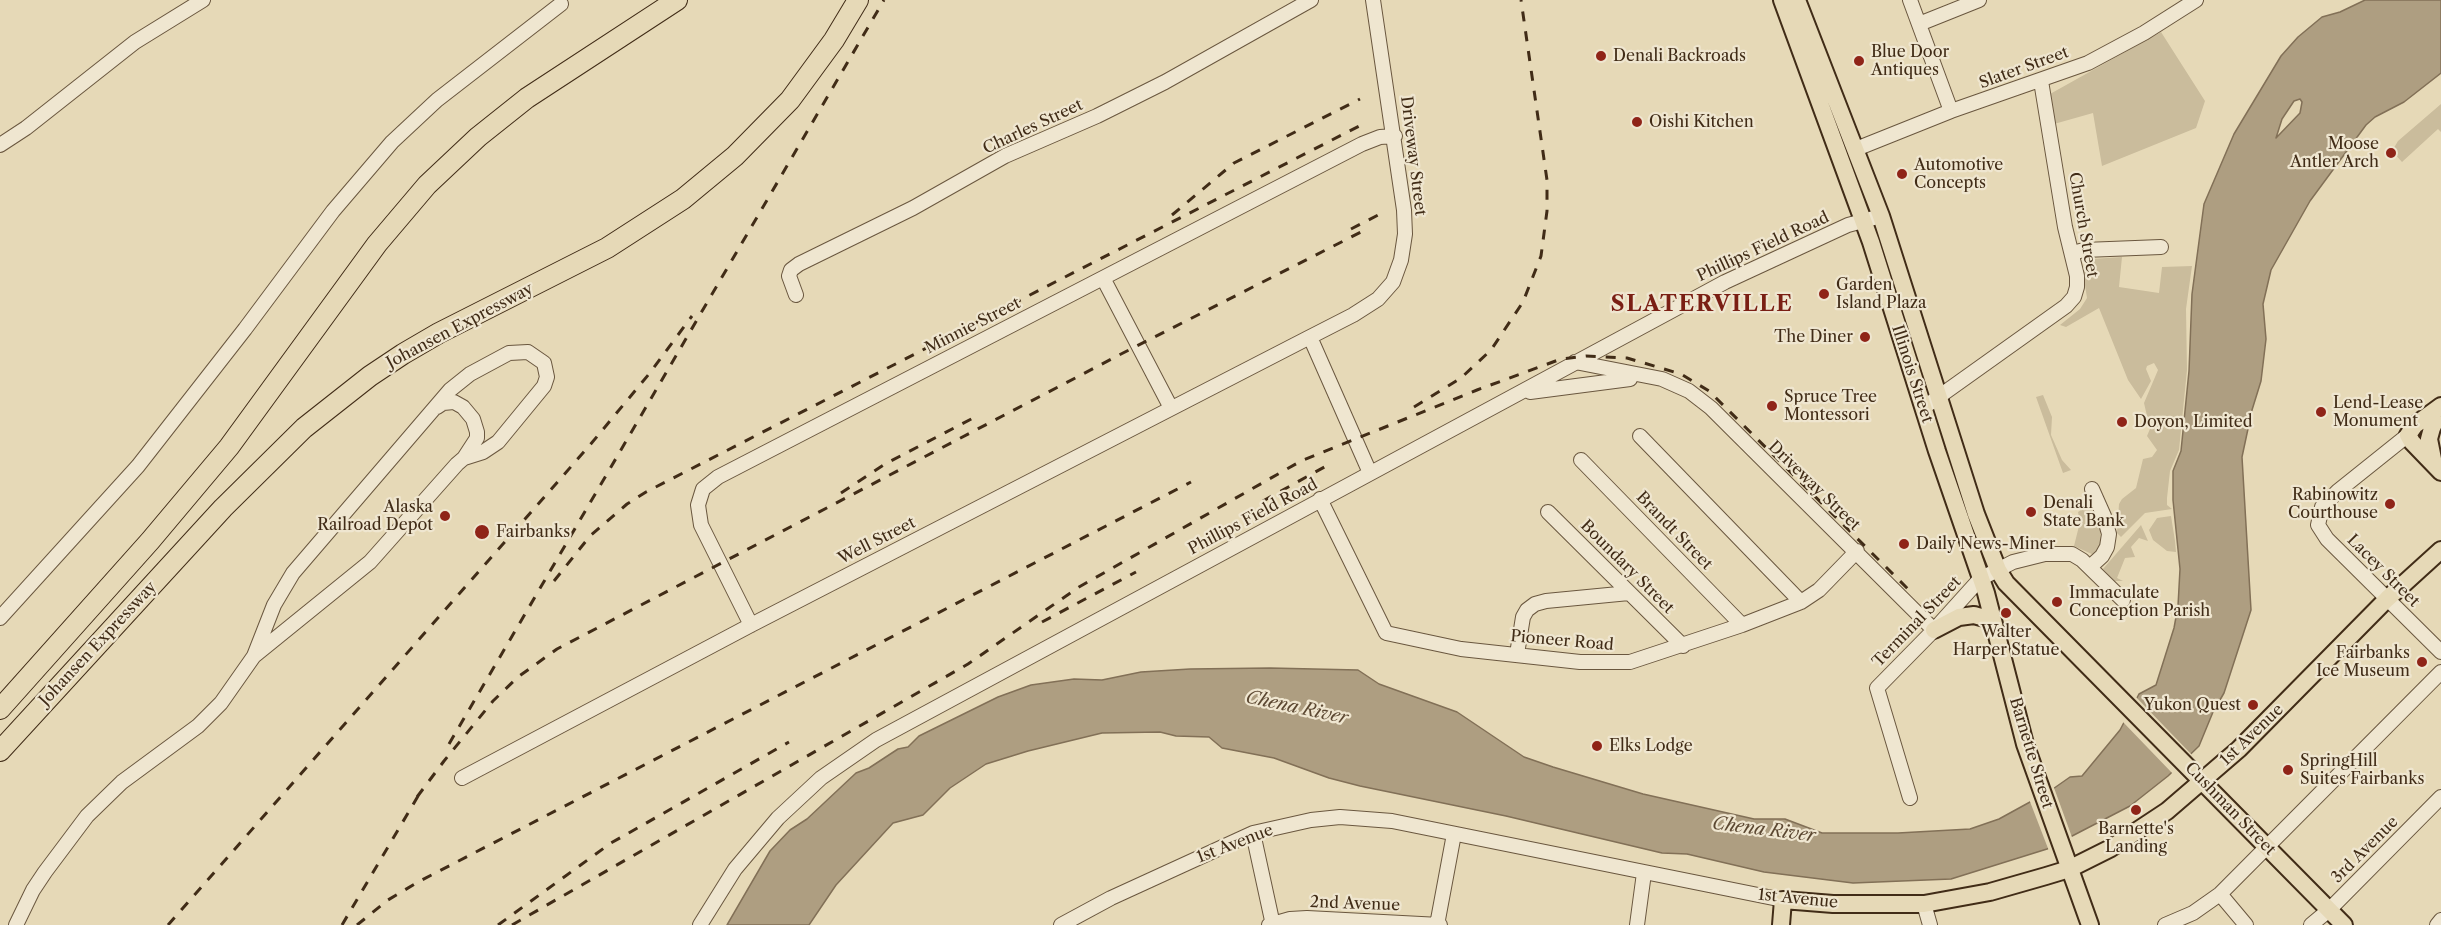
<!DOCTYPE html>
<style>
body{margin:0}
canvas{display:block;background:#e6d9b7}
</style>
<canvas width="2441" height="925"></canvas>
<script>
const ctx = document.querySelector('canvas').getContext('2d');
ctx.lineJoin = 'round';
function fill(path, color) {
  ctx.fillStyle = color;
  ctx.fill(path, 'evenodd');
}
function shape(rows) {
  const path = new Path2D();
  for (const r of rows) {
    path.moveTo(r[0], r[1]);
    for (let i = 2; i < r.length; i += 2) path.lineTo(r[i], r[i + 1]);
  }
  return path;
}
function strokePath(path, color, width, dash) {
  ctx.strokeStyle = color;
  ctx.lineWidth = width;
  ctx.lineCap = dash ? 'butt' : 'round';
  ctx.setLineDash(dash || []);
  ctx.stroke(path);
}
function write(font, color, halo, rows, align = 'center') {
  ctx.font = font + ' "Libre Caslon Text",serif';
  ctx.lineWidth = 4.5;
  ctx.setLineDash([]);
  ctx.textBaseline = 'middle';
  ctx.strokeStyle = halo;
  ctx.fillStyle = color;
  for (const [text, x, y, turn = 0] of rows) {
    ctx.save();
    ctx.translate(x, y);
    ctx.rotate((+turn || 0) * Math.PI / 180);
    ctx.textAlign = isNaN(turn) ? turn : align;
    if (halo) ctx.strokeText(text, 0, 0);
    ctx.fillText(text, 0, 0);
    ctx.restore();
  }
}
const green = shape([
 [2161,32,2205,101,2196,128,2102,166,2093,113,2054,124,2050,94],
 [2441,104,2441,132,2438,129,2402,162,2392,151,2398,141],
 [2122,257,2119,287,2159,293,2162,267,2192,266,2186,309,2187,370,2179,450,2170,471,2167,498,2167,505,2172,509,2145,513,2121,537,2117,533,2119,504,2122,499,2136,488,2143,459,2152,457,2157,450,2147,436,2152,424,2147,416,2144,403,2158,370,2154,363,2147,366,2146,369,2151,381,2141,399,2128,380,2099,308,2066,327,2060,325,2080,309,2087,298,2083,272,2085,264,2092,259],
 [2043,395,2052,417,2051,435,2062,460,2071,470,2063,473,2036,397],
 [2086,507,2091,509,2099,519,2101,544,2094,555,2074,546,2080,522,2078,512],
 [2171,516,2175,541,2176,552,2167,551,2153,540,2149,530,2157,518],
 [2141,525,2148,541,2139,538,2131,547,2135,557,2125,558,2117,578,2123,581,2114,581,2103,569]
]);
const water = shape([
 [2365,0,2441,0,2441,73,2404,102,2375,117,2366,125,2310,201,2271,270,2263,304,2266,339,2261,381,2252,410,2242,457,2251,610,2224,693,2213,712,2199,746,2168,776,2130,806,2047,849,1951,879,1853,883,1764,872,1687,854,1662,853,1506,816,1360,786,1329,778,1274,758,1222,748,1209,737,1176,736,1160,732,1102,733,1028,751,986,764,950,788,923,815,893,823,836,885,809,925,727,925,770,851,790,830,807,819,856,773,869,768,898,749,908,747,919,736,998,697,1031,685,1074,679,1102,680,1141,672,1190,669,1270,668,1358,670,1379,684,1457,712,1524,757,1553,767,1643,794,1754,819,1785,819,1822,833,1898,833,1970,829,1999,819,2050,791,2070,777,2082,776,2120,730,2139,694,2156,685,2174,628,2178,606,2180,569,2173,500,2173,471,2181,451,2189,371,2192,294,2204,204,2234,134,2281,56,2298,37,2322,17,2340,12,2365,0],
 [2300,99,2302,102,2300,113,2276,138,2282,119,2294,101,2300,99]
]);
const pier = shape([
 [2135,696,2193,756,2174,775,2122,721],
 [2053,785,2073,840,2049,851,2029,799]
]);
const minor = shape([
 [1910,0,1951,111],
 [1919,24,1979,0],
 [0,145,26,128,135,42,203,0],
 [1856,149,1951,111,2088,63,2144,33,2196,0],
 [2072,253,2084,250,2161,247],
 [1103,278,1171,408],
 [796,295,789,276,791,270,799,264,913,208,1005,156,1097,116,1165,82,1311,0],
 [1575,362,1662,379,1689,391,1711,408,1934,630],
 [1530,392,1630,379],
 [437,407,443,403,454,402,463,407,473,419,477,432,477,438,464,458],
 [1923,408,2066,306,2074,297,2077,287,2077,276,2065,227,2041,81],
 [2408,435,2338,491,2322,507,2318,525,2327,539,2441,652],
 [1640,436,1801,602],
 [1581,460,1742,625],
 [1370,473,1310,337,1353,315,1378,299,1393,282,1401,260,1405,234,1404,210,1373,0],
 [1320,499,1386,633,1461,649,1580,662,1630,662,1742,625,1801,602,1819,590,1857,551],
 [1548,512,1683,646],
 [2090,567,2102,556,2107,547,2109,534,2104,516,2092,489],
 [0,618,138,466,245,329,333,211,392,142,437,100,561,4],
 [751,625,701,525,698,505,703,489,718,477,1362,144,1380,137,1395,136],
 [1517,654,1523,617,1527,610,1535,604,1546,601,1629,593],
 [462,778,751,625,1310,337],
 [1910,798,1877,688,1934,630,1980,579,2013,562,2045,554,2072,554,2082,560,2123,600],
 [1253,833,1273,925],
 [2220,894,2246,925],
 [1924,904,1930,925],
 [16,925,33,890,45,872,87,816,122,782,198,726,221,703,254,656,274,605,293,573,450,390,470,374,509,353,528,352,544,363,547,377,544,386,498,442,483,452,464,458,457,464,370,562,254,656],
 [700,925,735,869,778,818,821,778,876,740,1725,282,1848,225,1881,216],
 [1061,925,1111,898,1253,833,1311,820,1340,817,1392,821,1783,900],
 [1269,925,1290,919,1307,918,1440,925],
 [1437,925,1454,834],
 [1637,925,1644,873],
 [2165,925,2193,913,2220,894,2441,672],
 [2311,925,2329,910,2441,797],
 [2437,925,2441,920]
]);
const major = shape([
 [1782,0,1871,242,1937,451,1986,593,2025,744,2090,925],
 [1797,0,1881,216,1976,514,1998,570,2006,583,2344,925],
 [2441,406,2415,425,2408,435,2412,442,2441,472],
 [2434,464,2429,439,2432,428,2441,409],
 [1934,630,1959,617,1974,615,1992,620],
 [1781,925,1783,900,1833,904,1924,904,1990,892,2046,876,2069,869,2111,848,2167,811,2239,749,2387,599,2441,550]
]);
const highway = shape([
 [0,709,150,541,229,447,377,244,427,185,478,137,527,98,677,0],
 [0,751,223,508,304,428,370,376,403,354,439,333,607,248,683,199,735,156,790,100,834,40,858,0]
]);
const rail = shape([
 [1172,215,1234,163,1360,99],
 [1351,229,1380,214],
 [1414,407,1461,378,1491,350,1523,302,1541,256,1547,211,1547,180,1521,0],
 [841,493,885,464,977,416],
 [1263,501,1328,465],
 [554,581,590,536,627,504,646,492,1367,122],
 [1042,622,1136,572],
 [449,744,884,0],
 [417,797,444,761,493,701,518,677,557,649,1123,353,1365,230],
 [168,925,590,445,649,374,692,316],
 [342,925,421,791],
 [357,925,388,900,418,882,1191,482],
 [498,925,611,843,789,742],
 [512,925,968,664,1079,587,1301,461,1477,390,1561,359,1586,356,1627,358,1681,374,1709,391,1908,589]
]);
const markers = [
 [1601,56,6,"#8f2418"],
 [1859,61,6,"#8f2418"],
 [1637,122,6,"#8f2418"],
 [2391,153,6,"#8f2418"],
 [1902,174,6,"#8f2418"],
 [1824,294,6,"#8f2418"],
 [1865,337,6,"#8f2418"],
 [1772,406,6,"#8f2418"],
 [2321,412,6,"#8f2418"],
 [2122,422,6,"#8f2418"],
 [2390,504,6,"#8f2418"],
 [2031,512,6,"#8f2418"],
 [445,516,6,"#8f2418"],
 [482,532,8,"#8f2418"],
 [1904,544,6,"#8f2418"],
 [2057,602,6,"#8f2418"],
 [2006,613,6,"#8f2418"],
 [2422,662,6,"#8f2418"],
 [2253,705,6,"#8f2418"],
 [1597,746,6,"#8f2418"],
 [2288,770,6,"#8f2418"],
 [2136,810,6,"#8f2418"]
];
const poiNames = [
 ["Blue Door",1871,52],
 ["Antiques",1871,70],
 ["Denali Backroads",1613,56],
 ["Oishi Kitchen",1649,122],
 ["Moose",2379,144,"right"],
 ["Antler Arch",2379,162,"right"],
 ["Automotive",1914,165],
 ["Concepts",1914,183],
 ["Garden",1836,285],
 ["Island Plaza",1836,303],
 ["The Diner",1853,337,"right"],
 ["Spruce Tree",1784,397],
 ["Montessori",1784,415],
 ["Lend-Lease",2333,403],
 ["Monument",2333,421],
 ["Doyon, Limited",2134,422],
 ["Rabinowitz",2378,495,"right"],
 ["Courthouse",2378,513,"right"],
 ["Denali",2043,503],
 ["State Bank",2043,521],
 ["Alaska",433,507,"right"],
 ["Railroad Depot",433,525,"right"],
 ["Fairbanks",496,532],
 ["Daily News-Miner",1916,544],
 ["Immaculate",2069,593],
 ["Conception Parish",2069,611],
 ["Walter",2006,632,"center"],
 ["Harper Statue",2006,650,"center"],
 ["Fairbanks",2410,653,"right"],
 ["Ice Museum",2410,671,"right"],
 ["Yukon Quest",2241,705,"right"],
 ["Elks Lodge",1609,746],
 ["SpringHill",2300,761],
 ["Suites Fairbanks",2300,779],
 ["Barnette's",2136,829,"center"],
 ["Landing",2136,847,"center"]
];
const streetNames = [
 ["Slater Street",2024,68,-20],
 ["Charles Street",1033,127,-25],
 ["Driveway Street",1413,156,83],
 ["Church Street",2083,225,80],
 ["Phillips Field Road",1763,247,-25],
 ["Johansen Expressway",460,326,-28],
 ["Minnie Street",973,326,-27],
 ["Illinois Street",1912,374,72],
 ["Driveway Street",1814,486,44],
 ["Phillips Field Road",1253,517,-28],
 ["Brandt Street",1674,531,46],
 ["Well Street",877,541,-27],
 ["Boundary Street",1627,567,45],
 ["Lacey Street",2383,571,45],
 ["Terminal Street",1917,622,-46],
 ["Pioneer Road",1562,641,5],
 ["Johansen Expressway",98,644,-47],
 ["1st Avenue",2252,735,-44],
 ["Barnette Street",2031,753,73],
 ["Cushman Street",2230,809,46],
 ["1st Avenue",1235,844,-21],
 ["3rd Avenue",2365,850,-45],
 ["1st Avenue",1798,899,6],
 ["2nd Avenue",1355,904,2]
];
const waterNames = [
 ["Chena River",1297,708,12],
 ["Chena River",1764,830,7]
];
const districtNames = [
 ["SLATERVILLE",1702,305]
];
fill(green, '#cabc9c');
fill(water, '#ae9e81');
strokePath(water, '#827057', 1.5);
fill(pier, '#e6d9b7');
strokePath(minor, '#6a573f', 16);
strokePath(major, '#412c17', 20);
strokePath(highway, '#412c17', 22);
strokePath(minor, '#efe6d0', 14);
strokePath(major, '#e6d9b7', 16);
strokePath(highway, '#e6d9b7', 20);
strokePath(rail, '#412c17', 3, [10, 10]);
for (const [x, y, r, color] of markers) {
  const dot = new Path2D();
  dot.arc(x, y, r, 0, 2 * Math.PI);
  ctx.fillStyle = color;
  ctx.fill(dot);
  strokePath(dot, '#efe6d0', 2);
}
write('16px', '#412c17', '#efe6d0', poiNames, 'left');
write('16px', '#412c17', '#efe6d0', streetNames);
write('italic 18px', '#5c4832', '#efe6d0', waterNames);
ctx.letterSpacing = '1.5px';
write('bold 22px', '#7a1f14', '#efe6d0', districtNames);
ctx.letterSpacing = '0px';
</script>
